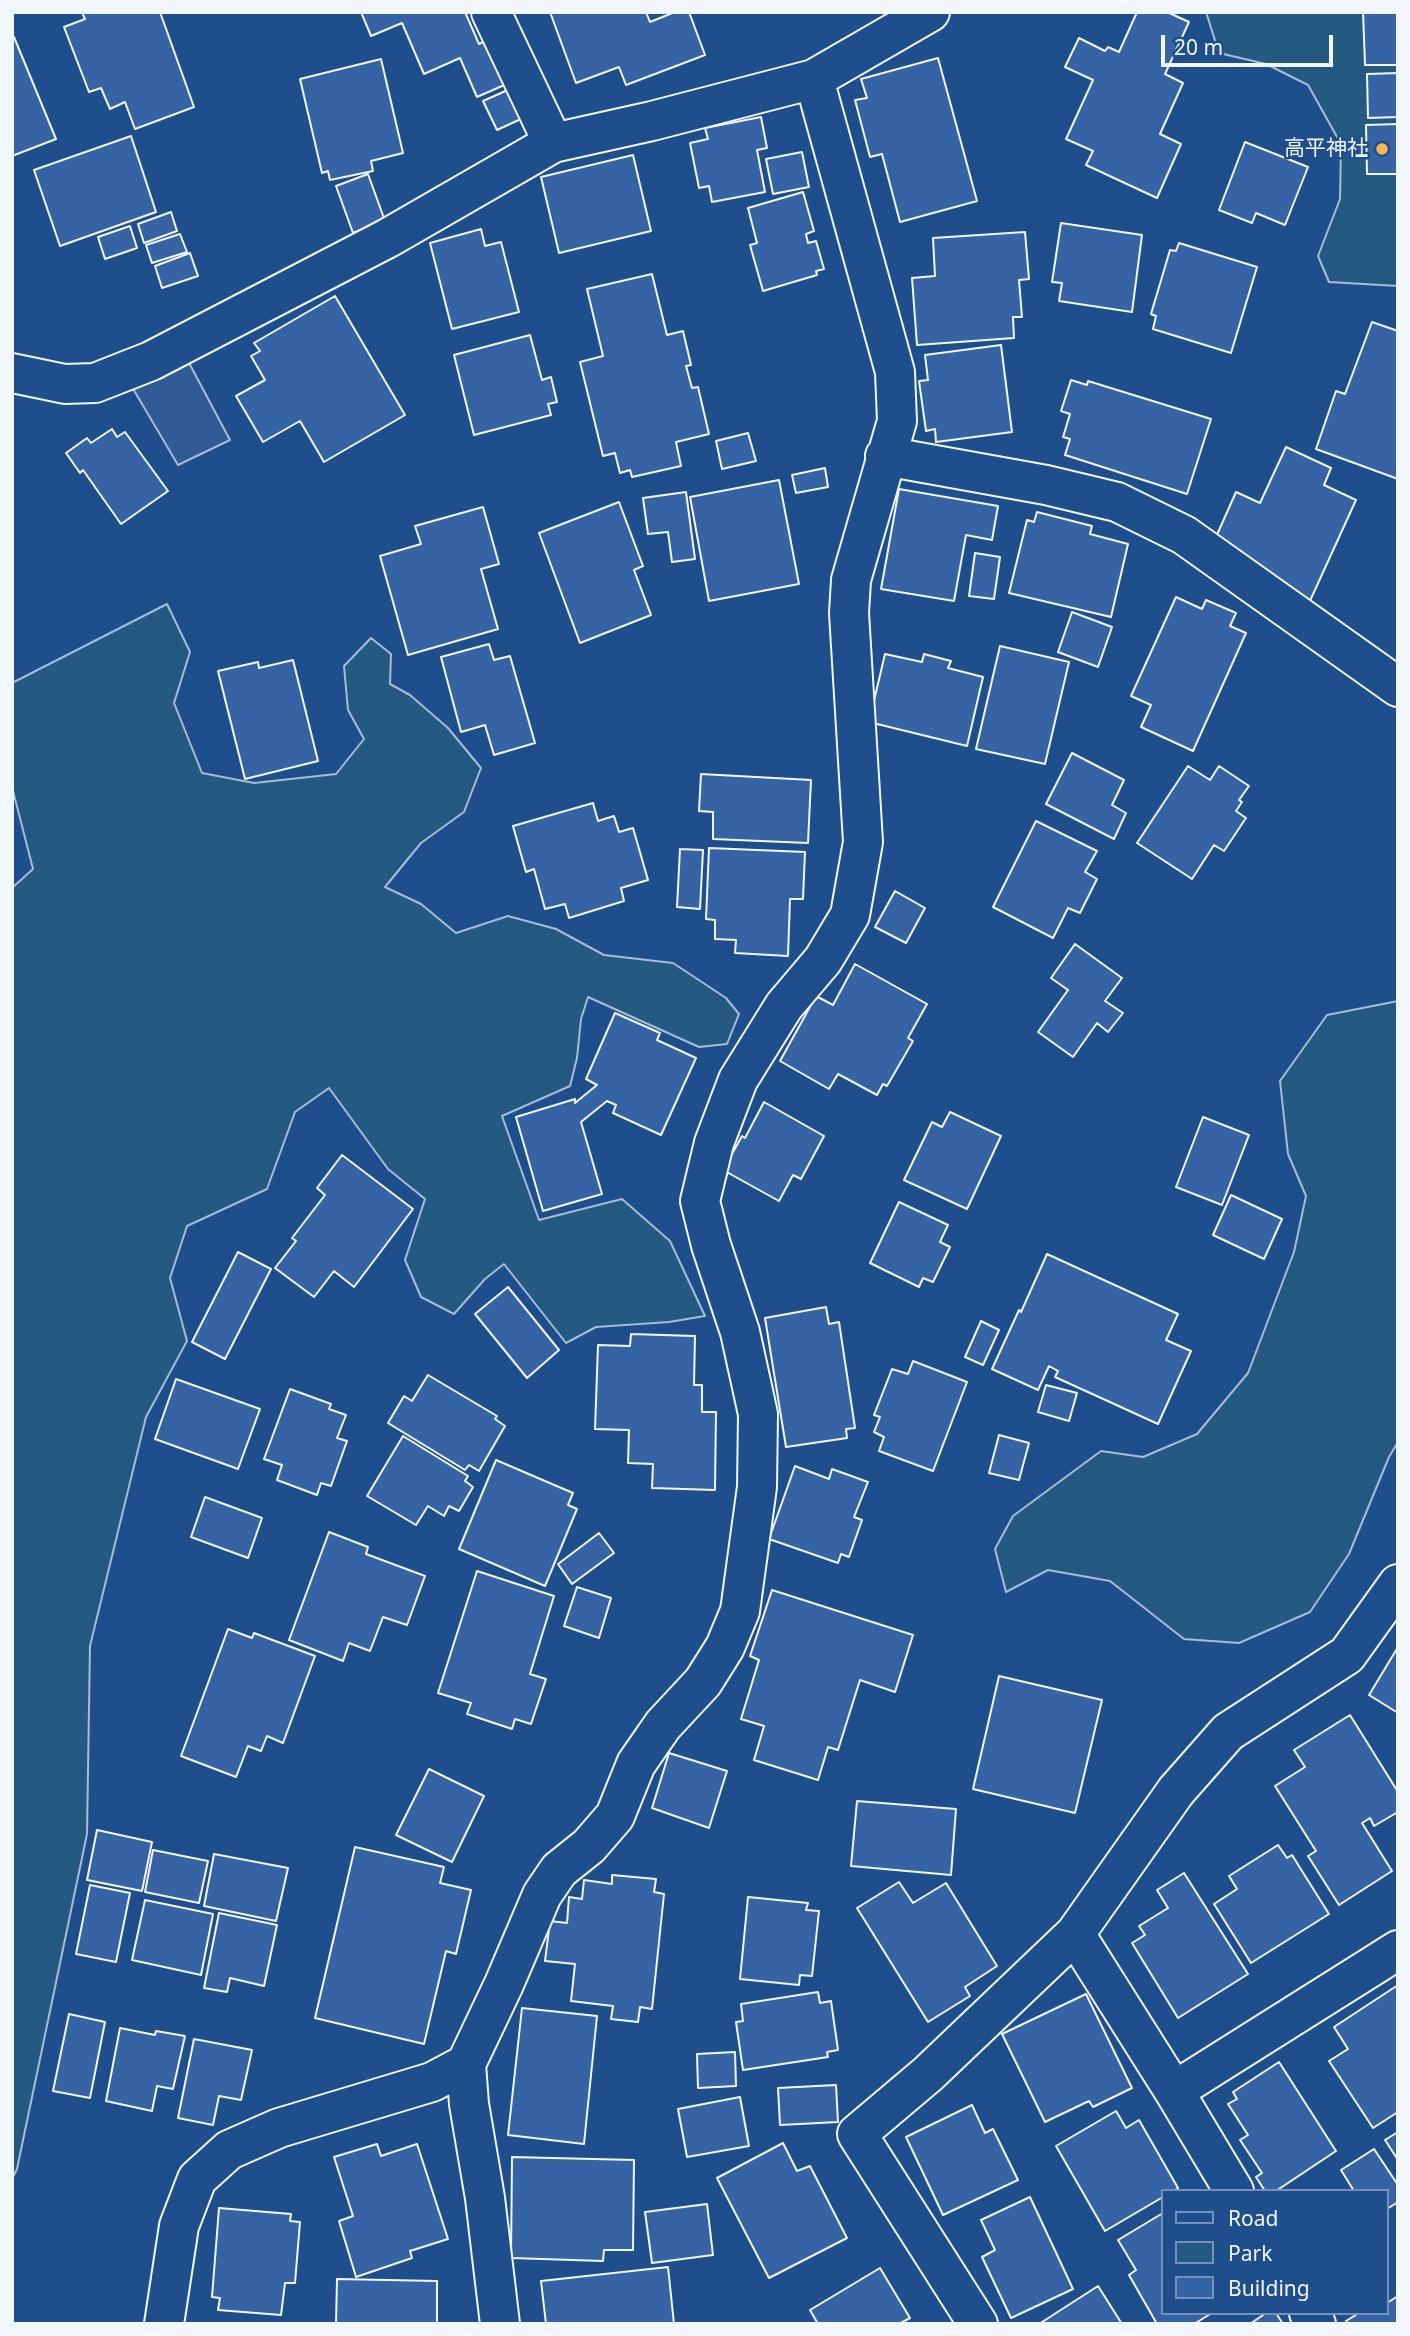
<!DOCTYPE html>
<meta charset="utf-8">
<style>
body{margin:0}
#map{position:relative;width:1410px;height:2336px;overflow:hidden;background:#1f4e8c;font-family:"Noto Sans",sans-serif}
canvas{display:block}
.frame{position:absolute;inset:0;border:14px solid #f2f6ff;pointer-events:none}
.legend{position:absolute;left:1161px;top:2189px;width:228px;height:126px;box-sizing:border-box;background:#1f4e8c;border:2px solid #7391ba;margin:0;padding:9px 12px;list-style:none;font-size:21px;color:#f2f6ff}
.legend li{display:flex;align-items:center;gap:14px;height:35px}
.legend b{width:35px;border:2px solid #7391ba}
.scale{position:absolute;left:1161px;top:35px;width:172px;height:32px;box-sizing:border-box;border:4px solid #f2f6ff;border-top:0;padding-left:9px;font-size:21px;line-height:24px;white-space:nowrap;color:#f2f6ff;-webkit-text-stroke:5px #1f4e8c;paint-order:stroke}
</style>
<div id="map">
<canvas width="1410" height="2336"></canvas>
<div class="frame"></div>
<ul class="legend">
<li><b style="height:9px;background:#1f4e8c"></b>Road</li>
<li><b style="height:19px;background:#245a82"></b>Park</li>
<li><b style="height:19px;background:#3563a3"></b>Building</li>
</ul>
<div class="scale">20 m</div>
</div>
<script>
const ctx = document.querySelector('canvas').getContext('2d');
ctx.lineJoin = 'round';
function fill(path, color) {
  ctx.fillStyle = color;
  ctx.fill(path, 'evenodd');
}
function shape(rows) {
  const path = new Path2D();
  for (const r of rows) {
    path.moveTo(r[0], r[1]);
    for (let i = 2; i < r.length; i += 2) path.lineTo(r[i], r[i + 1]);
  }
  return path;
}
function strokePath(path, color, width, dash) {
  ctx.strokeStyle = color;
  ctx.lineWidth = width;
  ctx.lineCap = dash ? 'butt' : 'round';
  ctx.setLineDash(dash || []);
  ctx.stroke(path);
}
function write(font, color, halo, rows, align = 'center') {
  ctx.font = font + ' "Noto Sans","Noto Sans JP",sans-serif';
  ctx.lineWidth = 5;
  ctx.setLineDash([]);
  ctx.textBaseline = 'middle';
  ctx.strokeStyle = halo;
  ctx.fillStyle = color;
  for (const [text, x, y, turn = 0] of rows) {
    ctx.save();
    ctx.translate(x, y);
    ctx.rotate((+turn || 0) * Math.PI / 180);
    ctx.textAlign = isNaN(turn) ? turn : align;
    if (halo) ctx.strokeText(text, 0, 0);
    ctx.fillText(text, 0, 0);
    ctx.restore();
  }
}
const green = shape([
 [1206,12,1398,12,1398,286,1329,282,1318,256,1340,199,1341,144,1308,85,1266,64,1219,53,1206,12],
 [167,604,190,652,174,703,202,773,254,783,336,774,364,739,348,710,344,666,371,638,391,654,390,684,410,695,448,728,481,768,464,812,421,843,385,887,421,904,456,933,508,916,556,929,604,955,673,963,726,998,739,1014,727,1044,699,1047,588,997,581,1019,577,1058,570,1086,502,1116,539,1220,622,1199,670,1241,705,1316,669,1322,596,1327,566,1343,504,1264,485,1279,454,1314,421,1297,405,1260,425,1199,388,1169,329,1088,295,1112,267,1189,187,1226,170,1278,187,1341,146,1417,90,1646,87,1834,17,2169,12,2179,12,888,33,869,12,787,12,683,167,604],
 [1398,1001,1398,1442,1389,1457,1349,1554,1310,1612,1239,1643,1184,1639,1110,1581,1048,1570,1006,1592,995,1549,1013,1516,1101,1451,1143,1457,1197,1434,1248,1373,1294,1252,1306,1196,1288,1154,1280,1081,1327,1015,1398,1001]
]);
const parking = shape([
 [188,361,230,440,178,465,132,387,188,361]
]);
const building = shape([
 [82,12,160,12,194,107,135,129,125,102,110,109,101,88,89,92,64,27,85,19,82,12],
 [361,12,465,12,479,44,491,38,511,82,477,97,460,58,424,74,402,23,371,36,361,12],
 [550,12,646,12,650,22,675,12,689,12,705,55,626,85,619,67,576,83,550,12],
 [1137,12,1167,12,1189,22,1165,74,1183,83,1160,134,1181,144,1157,198,1086,165,1093,151,1066,139,1093,80,1065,67,1079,38,1105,51,1108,47,1119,52,1137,12],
 [1363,12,1398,12,1398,65,1365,65,1363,12],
 [14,37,56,139,12,156,12,38,14,37],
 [938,58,977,201,900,222,882,154,870,157,855,100,867,98,861,79,938,58],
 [381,59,403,153,371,161,373,171,330,180,328,171,322,173,300,79,381,59],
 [1398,73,1398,117,1368,118,1367,74,1398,73],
 [510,89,523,118,497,130,483,101,510,89],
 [761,117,767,148,757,150,765,192,712,202,709,186,699,188,690,143,708,139,705,128,761,117],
 [1398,124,1398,174,1367,174,1366,125,1398,124],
 [131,136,156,212,60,246,34,170,131,136],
 [1245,142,1308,167,1285,225,1256,213,1252,223,1219,210,1245,142],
 [802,152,809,187,773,194,766,159,802,152],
 [633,155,651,231,559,253,541,177,633,155],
 [368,174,385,221,353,233,336,186,368,174],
 [803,192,814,231,806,234,808,243,816,241,824,269,816,271,817,275,763,291,750,245,757,243,748,208,803,192],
 [171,212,177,231,144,243,138,224,171,212],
 [1061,223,1142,235,1132,312,1059,301,1062,283,1052,282,1061,223],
 [130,226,137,248,105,259,98,237,130,226],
 [481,229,485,246,501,242,519,312,452,329,430,243,481,229],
 [1025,232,1029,279,1019,280,1022,317,1013,317,1014,338,917,345,912,278,935,276,933,238,1025,232],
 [180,234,187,252,152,263,146,245,180,234],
 [1179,243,1257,267,1231,353,1153,329,1156,316,1151,314,1170,250,1176,251,1179,243],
 [190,253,198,276,162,288,155,266,190,253],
 [652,274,667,335,683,331,691,365,686,366,692,388,698,387,709,434,676,442,681,466,632,477,630,470,620,473,615,453,603,456,580,362,603,356,587,289,652,274],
 [335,296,405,415,324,462,300,421,263,442,236,396,265,380,251,356,260,351,254,343,335,296],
 [1372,322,1398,331,1398,479,1316,449,1336,391,1345,394,1372,322],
 [530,335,542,380,551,377,557,402,548,404,551,415,474,435,454,355,530,335],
 [1001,345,1012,432,936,442,935,429,926,431,919,381,928,380,925,355,1001,345],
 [1071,380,1087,385,1088,381,1211,419,1187,494,1065,455,1070,439,1063,437,1070,414,1061,411,1071,380],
 [112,429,117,437,125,432,168,491,121,524,83,470,80,473,66,453,87,438,91,443,112,429],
 [748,433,756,461,722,469,716,441,748,433],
 [1286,447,1331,468,1324,485,1356,500,1309,603,1212,546,1236,492,1260,503,1286,447],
 [825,468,828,487,796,493,792,475,825,468],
 [779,480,799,584,709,601,690,497,779,480],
 [899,489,998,506,992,540,966,535,954,601,881,589,899,489],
 [686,492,695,559,672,562,668,532,648,534,643,498,686,492],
 [619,502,643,566,634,570,651,615,580,643,539,533,619,502],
 [483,507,499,564,481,569,498,629,408,655,380,556,421,544,415,526,483,507],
 [1037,512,1092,526,1090,534,1128,544,1111,617,1009,593,1027,520,1034,522,1037,512],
 [975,553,1000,557,994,599,969,596,975,553],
 [1176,597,1202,609,1206,600,1236,613,1230,626,1246,633,1193,751,1141,727,1151,705,1131,696,1176,597],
 [1072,612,1112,627,1098,667,1058,652,1072,612],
 [489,644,494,660,510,656,535,743,494,755,485,725,461,732,441,657,489,644],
 [1000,646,1069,662,1045,764,976,749,1000,646],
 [885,654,922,662,924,654,951,661,948,668,983,677,967,746,869,722,885,654],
 [293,660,318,761,245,779,218,671,258,662,259,668,293,660],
 [1072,753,1124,780,1112,805,1126,813,1114,839,1046,804,1072,753],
 [1188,766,1210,780,1219,766,1249,786,1239,800,1242,802,1236,811,1246,818,1224,851,1214,845,1192,879,1137,843,1188,766],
 [701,774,811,780,808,843,713,839,713,812,699,811,701,774],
 [593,803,598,821,614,816,619,832,633,828,648,880,621,888,624,901,569,918,565,904,545,909,534,869,526,872,513,826,593,803],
 [1036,821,1097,851,1085,872,1097,879,1080,913,1068,908,1053,938,993,907,1036,821],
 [709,848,805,852,803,899,790,899,788,956,735,953,736,940,715,939,715,920,706,919,709,848],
 [680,849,703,850,700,909,677,907,680,849],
 [895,891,925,908,906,943,875,927,895,891],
 [1075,944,1122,978,1105,1001,1123,1013,1108,1032,1097,1023,1073,1057,1038,1032,1068,990,1051,978,1075,944],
 [855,964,927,1004,908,1038,913,1041,887,1086,883,1084,877,1095,838,1074,829,1089,780,1061,816,996,833,1005,855,964],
 [615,1013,660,1033,657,1040,696,1058,661,1135,613,1113,616,1105,607,1101,581,1122,602,1194,543,1211,516,1117,575,1099,575,1103,597,1085,586,1079,615,1013],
 [764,1102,824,1136,801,1179,793,1175,779,1201,723,1170,742,1136,745,1138,764,1102],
 [950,1112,1001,1136,967,1209,904,1180,932,1122,942,1127,950,1112],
 [1203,1117,1249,1135,1222,1205,1176,1187,1203,1117],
 [342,1155,413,1209,354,1287,334,1271,314,1297,275,1268,296,1241,292,1238,325,1195,317,1188,342,1155],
 [1231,1195,1282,1219,1264,1259,1213,1235,1231,1195],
 [899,1202,948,1225,940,1242,950,1247,933,1282,923,1278,919,1287,870,1263,899,1202],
 [238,1252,271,1269,225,1359,192,1342,238,1252],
 [1047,1254,1178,1314,1166,1340,1191,1351,1158,1424,1055,1377,1058,1371,1049,1366,1038,1390,992,1369,1019,1310,1021,1312,1047,1254],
 [508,1287,559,1350,527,1378,475,1314,508,1287],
 [826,1307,829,1324,839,1322,855,1428,846,1429,847,1438,786,1447,765,1318,826,1307],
 [981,1321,999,1330,983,1365,965,1357,981,1321],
 [631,1334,695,1336,694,1385,702,1385,702,1412,716,1412,715,1490,652,1488,653,1464,628,1463,629,1430,595,1429,598,1345,630,1346,631,1334],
 [913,1361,967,1382,933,1471,879,1451,884,1437,874,1432,880,1417,874,1415,892,1369,908,1374,913,1361],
 [428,1375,497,1416,495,1419,505,1426,479,1471,469,1465,465,1470,388,1423,404,1396,412,1401,428,1375],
 [176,1379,260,1409,238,1469,155,1439,176,1379],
 [1046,1385,1077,1393,1069,1421,1038,1412,1046,1385],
 [290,1389,331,1404,329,1409,346,1415,337,1438,347,1441,331,1486,321,1483,317,1495,277,1480,282,1465,264,1459,290,1389],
 [999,1435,1029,1443,1019,1480,989,1473,999,1435],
 [403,1436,468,1476,465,1481,473,1487,459,1511,449,1506,444,1516,428,1506,416,1525,367,1496,403,1436],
 [496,1460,573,1493,568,1505,577,1509,545,1586,459,1549,496,1460],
 [795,1466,829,1479,832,1469,868,1482,854,1517,862,1520,849,1557,841,1554,838,1563,769,1539,795,1466],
 [205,1497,262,1518,248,1558,191,1537,205,1497],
 [329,1532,368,1547,366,1554,425,1576,407,1625,383,1617,370,1651,349,1643,343,1661,289,1640,329,1532],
 [599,1533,614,1553,572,1584,558,1564,599,1533],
 [477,1571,554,1596,530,1674,546,1679,531,1724,515,1719,512,1729,467,1714,471,1703,438,1693,477,1571],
 [577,1587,611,1598,599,1638,564,1626,577,1587],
 [772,1590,913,1635,895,1692,860,1680,838,1750,828,1747,818,1780,754,1760,764,1726,741,1719,759,1660,750,1656,772,1590],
 [228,1629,252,1638,254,1633,315,1656,283,1743,267,1736,261,1751,248,1746,236,1777,181,1756,228,1629],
 [1398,1647,1398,1713,1369,1695,1398,1647],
 [999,1676,1102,1700,1075,1813,973,1789,999,1676],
 [1350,1715,1398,1792,1398,1812,1374,1826,1370,1818,1362,1823,1392,1871,1339,1905,1308,1856,1316,1851,1275,1786,1305,1767,1294,1750,1350,1715],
 [669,1753,727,1771,709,1828,652,1808,669,1753],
 [429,1769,484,1796,452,1862,396,1835,429,1769],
 [857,1801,956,1809,951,1875,851,1866,857,1801],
 [97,1830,152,1842,142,1891,87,1880,97,1830],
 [1278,1845,1287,1858,1292,1855,1329,1914,1251,1963,1214,1904,1237,1889,1229,1876,1278,1845],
 [355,1847,444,1867,440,1883,471,1890,456,1954,446,1951,424,2044,315,2018,355,1847],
 [153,1850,208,1861,199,1903,145,1892,153,1850],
 [214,1854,288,1868,276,1921,204,1906,214,1854],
 [1184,1873,1248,1974,1178,2018,1132,1943,1145,1935,1139,1926,1168,1908,1157,1890,1184,1873],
 [612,1875,656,1879,654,1892,664,1894,652,2009,640,2007,638,2022,611,2019,613,2006,571,2001,575,1964,545,1961,550,1921,567,1923,569,1897,582,1899,584,1880,612,1884,612,1875],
 [899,1882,913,1903,946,1883,997,1966,965,1987,970,1996,928,2022,857,1908,899,1882],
 [90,1885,130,1893,116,1962,76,1954,90,1885],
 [748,1897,808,1903,806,1910,819,1911,812,1976,800,1975,799,1985,740,1979,748,1897],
 [145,1900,213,1914,201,1975,132,1960,145,1900],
 [219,1913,277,1925,264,1986,230,1978,227,1992,204,1988,219,1913],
 [1398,1985,1398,2112,1373,2128,1329,2061,1348,2049,1334,2027,1398,1985],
 [818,1992,820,2003,831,2001,838,2050,827,2052,828,2057,743,2070,736,2022,743,2021,741,2004,818,1992],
 [1086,1994,1132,2088,1093,2107,1089,2101,1045,2122,1002,2034,1086,1994],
 [522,2008,597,2016,584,2144,508,2135,522,2008],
 [69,2014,105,2022,90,2098,53,2091,69,2014],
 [120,2028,155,2035,156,2031,185,2036,173,2089,157,2086,152,2111,106,2101,120,2028],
 [194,2039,252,2050,241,2100,219,2096,213,2125,178,2118,194,2039],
 [735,2052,736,2086,698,2088,697,2054,735,2052],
 [1279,2062,1336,2151,1276,2191,1265,2191,1256,2177,1262,2173,1240,2140,1248,2135,1228,2104,1237,2099,1233,2092,1279,2062],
 [836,2085,838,2122,780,2125,778,2088,836,2085],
 [740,2097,749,2146,687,2157,678,2109,740,2097],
 [972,2105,985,2133,993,2129,1018,2180,943,2215,906,2137,972,2105],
 [1116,2111,1126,2128,1139,2120,1178,2188,1174,2191,1163,2191,1163,2197,1105,2231,1056,2146,1116,2111],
 [1398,2132,1398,2160,1385,2140,1398,2132],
 [783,2143,797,2171,810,2166,847,2238,769,2278,717,2178,783,2143],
 [377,2144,381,2156,417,2144,448,2239,410,2251,412,2258,356,2277,339,2221,353,2216,334,2157,377,2144],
 [1374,2149,1398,2185,1398,2202,1387,2209,1387,2191,1354,2191,1341,2170,1374,2149],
 [512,2157,634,2160,633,2250,604,2250,603,2261,511,2258,512,2157],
 [1030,2197,1073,2289,1011,2318,982,2257,995,2250,981,2220,1030,2197],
 [707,2204,713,2255,652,2263,645,2212,707,2204],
 [219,2208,291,2214,290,2221,300,2222,295,2283,285,2283,281,2315,218,2310,220,2298,212,2297,219,2208],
 [1163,2213,1163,2313,1212,2313,1194,2324,1157,2324,1129,2275,1136,2270,1118,2240,1163,2213],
 [668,2267,674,2324,546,2324,541,2281,668,2267],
 [880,2268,910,2318,899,2324,818,2324,810,2310,880,2268],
 [337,2279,437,2281,437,2324,336,2324,337,2279],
 [1098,2286,1122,2324,1039,2324,1098,2286],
 [1398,2296,1398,2324,1348,2324,1346,2321,1359,2313,1387,2313,1387,2303,1398,2296],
 [1266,2313,1276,2313,1283,2324,1250,2324,1266,2313]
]);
const minor = shape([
 [491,12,553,143],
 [12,373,65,384,95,383,151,361,388,238,553,143,652,121,814,79,930,12],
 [885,456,1046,485,1117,502,1184,535,1398,687],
 [1075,1934,1176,1791,1228,1732,1347,1655,1398,1584],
 [466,2064,469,2104,485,2198,500,2324],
 [1234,2191,1174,2091,1398,1950],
 [1309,2313,1316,2324],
 [164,2324,179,2226,197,2179,229,2150,279,2128,432,2082,466,2064,504,1984,542,1895,559,1870,589,1846,615,1816,636,1764,663,1725,703,1682,725,1647,740,1611,757,1487,758,1414,740,1332,711,1245,700,1201,714,1143,738,1080,784,1006,823,960,850,915,863,842,849,613,851,580,897,421,895,372,814,79],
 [978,2324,857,2134,928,2074,1075,1934,1174,2091]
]);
const markers = [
 [1382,149,7,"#ffb74d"]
];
const poiNames = [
 ["高平神社",1368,149]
];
fill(green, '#245a82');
strokePath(green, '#a8bbd7', 2);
fill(parking, '#305b95');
strokePath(parking, '#a8bbd7', 2);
fill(building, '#3563a3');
strokePath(building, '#f2f6ff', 2);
strokePath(minor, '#f2f6ff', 42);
strokePath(minor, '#1f4e8c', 38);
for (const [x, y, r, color] of markers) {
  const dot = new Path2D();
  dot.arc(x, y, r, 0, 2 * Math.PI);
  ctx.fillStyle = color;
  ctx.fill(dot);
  strokePath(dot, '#1f4e8c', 2.5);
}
write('21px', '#f2f6ff', '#1f4e8c', poiNames, 'right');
</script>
